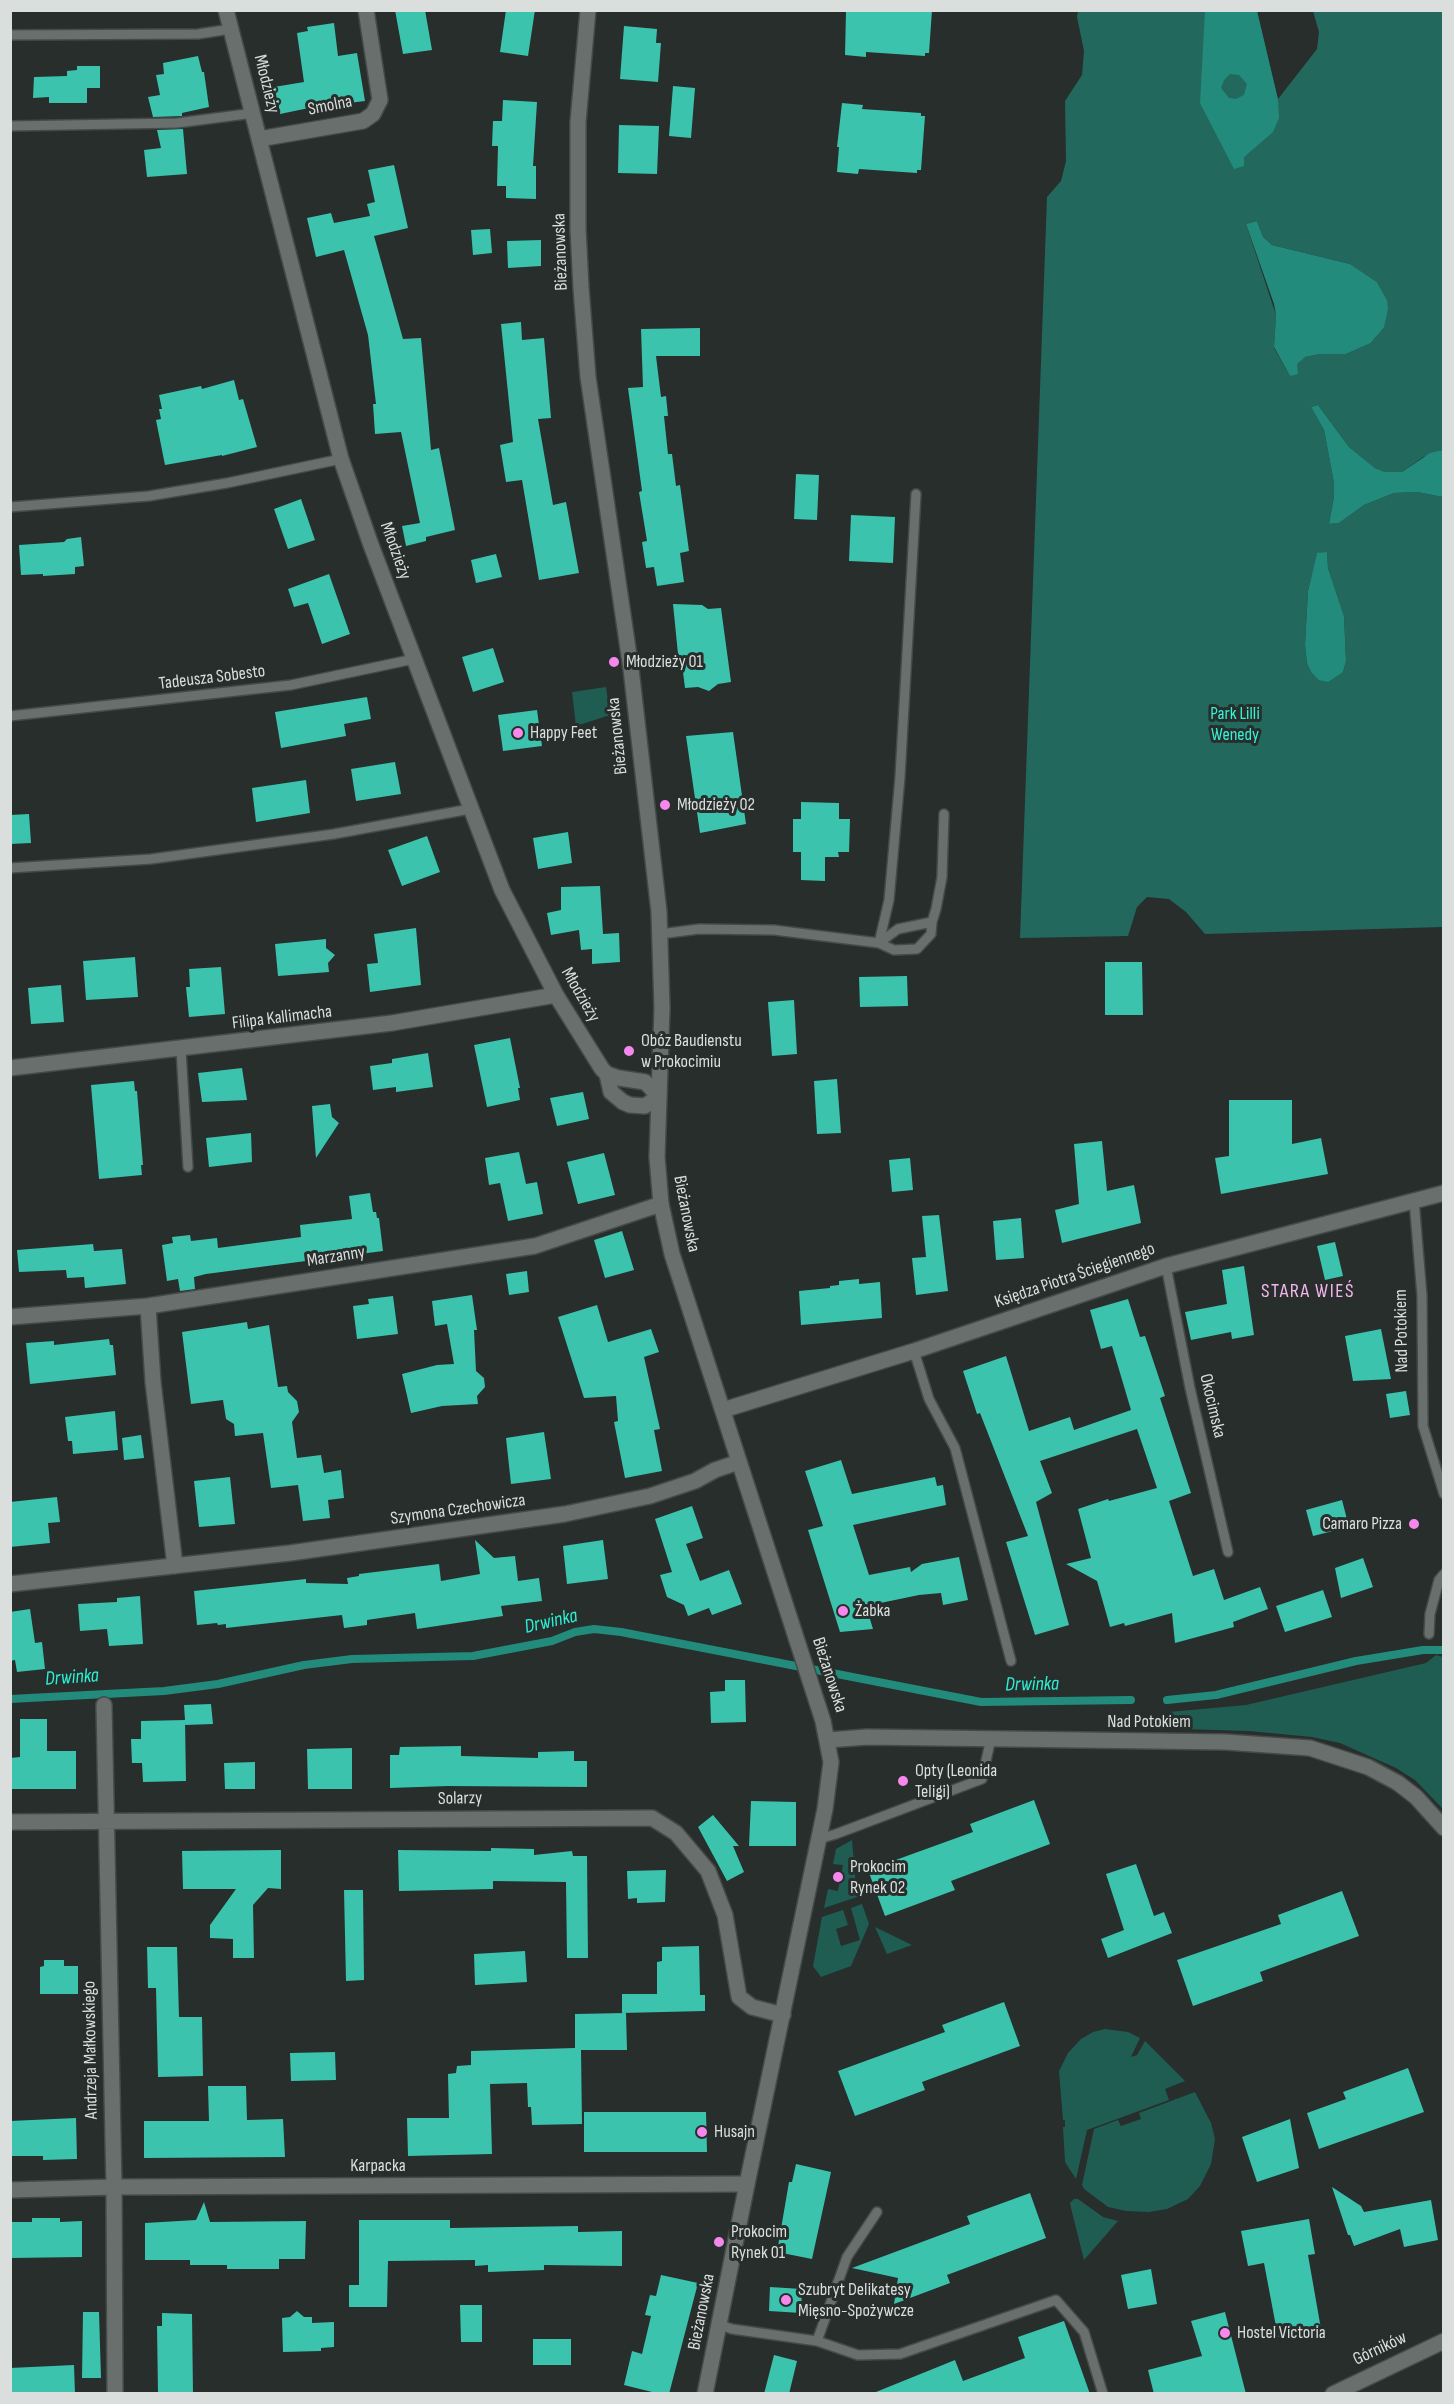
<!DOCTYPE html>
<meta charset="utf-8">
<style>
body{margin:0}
#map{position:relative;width:1454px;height:2404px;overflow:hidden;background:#272e2c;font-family:"Sofia Sans Condensed",sans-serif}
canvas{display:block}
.frame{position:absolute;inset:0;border:12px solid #dadedd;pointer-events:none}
</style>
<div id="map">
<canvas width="1454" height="2404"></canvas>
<div class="frame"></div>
</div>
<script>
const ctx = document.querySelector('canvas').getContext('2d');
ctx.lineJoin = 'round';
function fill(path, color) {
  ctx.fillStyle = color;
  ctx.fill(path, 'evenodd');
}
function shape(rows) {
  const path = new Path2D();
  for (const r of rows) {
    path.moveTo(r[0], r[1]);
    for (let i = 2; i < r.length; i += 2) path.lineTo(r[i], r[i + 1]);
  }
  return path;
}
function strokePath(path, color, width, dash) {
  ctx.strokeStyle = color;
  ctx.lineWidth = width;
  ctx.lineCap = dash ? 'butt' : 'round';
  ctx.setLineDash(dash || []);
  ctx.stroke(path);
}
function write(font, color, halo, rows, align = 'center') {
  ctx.font = font + ' "Sofia Sans Condensed",sans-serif';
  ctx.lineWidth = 6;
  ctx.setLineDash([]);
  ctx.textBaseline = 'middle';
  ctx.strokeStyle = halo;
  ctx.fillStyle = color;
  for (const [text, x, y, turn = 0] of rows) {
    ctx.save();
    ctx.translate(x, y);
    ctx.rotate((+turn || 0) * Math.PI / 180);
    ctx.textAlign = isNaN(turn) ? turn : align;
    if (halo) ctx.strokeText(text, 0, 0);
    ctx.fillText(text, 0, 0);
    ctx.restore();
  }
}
const green = shape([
 [606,687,610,715,576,726,572,692],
 [1436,1655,1443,1657,1443,1809,1415,1780,1396,1768,1340,1743,1312,1737,1249,1731,1181,1729,1169,1712,1246,1705,1426,1663],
 [852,1840,857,1897,824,1908,828,1889,838,1891,843,1865,833,1864,836,1849],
 [862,1904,869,1924,851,1966,821,1977,813,1966,822,1917,843,1910,848,1925,836,1929,841,1946,860,1940,851,1908],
 [875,1927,912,1945,887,1954],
 [1105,2029,1128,2032,1140,2038,1131,2057,1137,2055,1145,2041,1185,2081,1165,2089,1169,2100,1087,2130,1076,2179,1065,2162,1063,2127,1065,2127,1065,2120,1063,2120,1059,2071,1068,2053,1081,2039,1093,2032],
 [1195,2092,1211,2123,1215,2139,1211,2164,1200,2186,1188,2199,1167,2209,1149,2212,1126,2211,1108,2207,1084,2189,1082,2185,1094,2129,1118,2120,1121,2126,1141,2119,1139,2113],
 [1074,2199,1078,2199,1103,2217,1118,2221,1084,2260,1071,2208,1070,2203]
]);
const forest = shape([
 [1078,11,1257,11,1278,99,1317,49,1319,32,1313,11,1443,11,1443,450,1423,457,1402,472,1385,472,1375,468,1349,447,1318,405,1311,407,1324,430,1334,483,1334,497,1329,524,1339,523,1364,505,1394,493,1417,492,1443,497,1443,927,1205,934,1186,912,1169,899,1147,897,1137,907,1128,936,1020,938,1047,197,1061,181,1066,161,1065,101,1082,75,1084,51,1077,17],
 [1257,221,1263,237,1272,245,1350,264,1377,282,1387,300,1377,336,1371,343,1346,354,1320,354,1305,357,1298,360,1290,376,1274,348,1276,315,1246,224],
 [1327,552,1328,568,1344,616,1346,661,1343,672,1307,663,1305,645,1308,591,1317,554]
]);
const water = shape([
 [1205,11,1257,11,1278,100,1279,118,1273,132,1244,157,1244,166,1234,169,1200,103],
 [1230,74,1239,75,1247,84,1244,95,1236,99,1229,98,1221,88,1224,80],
 [1257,221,1263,237,1272,245,1350,264,1377,282,1387,300,1388,309,1384,327,1371,343,1346,354,1320,354,1305,357,1297,364,1298,374,1290,376,1274,347,1276,315,1274,304,1246,224],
 [1318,405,1349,447,1375,468,1385,472,1402,472,1430,453,1443,450,1443,497,1417,492,1394,493,1364,505,1339,523,1329,524,1334,497,1334,483,1324,430,1311,407],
 [1327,552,1328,568,1344,616,1346,661,1343,672,1328,682,1319,680,1312,673,1307,663,1305,645,1308,591,1317,553]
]);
const stream = shape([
 [10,1699,164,1691,218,1684,304,1665,352,1659,473,1656,552,1641,575,1632,594,1629,621,1632,981,1702,1131,1700],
 [1167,1700,1216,1695,1356,1661,1423,1650,1444,1650]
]);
const building = shape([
 [395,10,425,10,432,50,403,54],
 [506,10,535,10,528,56,500,52],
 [932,10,929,53,925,53,925,56,866,52,866,57,845,55,846,11],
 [334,23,338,56,357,53,365,101,333,105,333,103,280,114,274,87,304,82,297,33,308,31,307,27],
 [624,26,657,29,656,43,661,43,658,82,620,79],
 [198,56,202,72,204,72,209,107,182,113,182,116,153,117,148,97,160,95,156,75,164,74,163,63],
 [77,66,100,66,100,88,87,88,87,103,49,103,49,97,33,98,34,77,67,76,67,71,77,70],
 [673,86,695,88,691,138,669,136],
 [503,100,537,102,533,166,536,166,536,199,506,198,506,186,497,186,498,146,492,146,493,121,502,121],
 [842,103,863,105,862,109,921,113,921,116,925,116,921,170,917,170,917,173,859,169,858,174,837,172,839,147,837,147],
 [619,125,659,126,657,174,618,173],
 [183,129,187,174,147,177,144,150,161,148,157,130],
 [394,165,408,228,374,236,403,339,421,338,431,450,439,448,455,530,426,537,426,541,406,546,402,526,420,523,401,432,375,434,373,404,376,404,368,335,344,250,316,257,307,218,331,213,334,223,370,216,367,204,375,202,368,170],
 [490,229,492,253,473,255,471,230],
 [541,240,541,266,508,268,507,241],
 [521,322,522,340,544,338,551,418,538,419,553,505,566,502,579,573,539,580,522,480,506,482,500,445,513,442,501,324],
 [700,328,700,356,656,356,661,397,666,396,668,416,664,416,668,454,672,454,676,486,680,485,689,551,680,553,684,582,657,586,654,567,646,568,642,542,647,541,639,492,642,491,628,388,643,387,641,329],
 [234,380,239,400,243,399,257,447,222,456,222,455,165,465,156,420,161,419,159,409,162,409,159,395,201,386,202,389],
 [796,474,819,475,817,520,794,519],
 [301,499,315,540,288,549,274,509],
 [851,515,895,517,893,563,849,561],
 [81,537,84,566,75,567,75,574,43,576,43,574,21,575,19,545,64,542,67,539],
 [496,554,502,577,476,583,471,560],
 [329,574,350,634,322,644,308,603,294,607,288,589],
 [673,604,702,605,708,609,721,608,731,682,718,684,709,691,698,687,685,688,682,664,679,664],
 [493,648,504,682,473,692,462,657],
 [367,697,371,719,344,724,346,736,281,748,275,712],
 [537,710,542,746,503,751,498,715],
 [733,732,746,824,700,833,686,736],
 [395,762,401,794,356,801,351,769],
 [306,780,310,813,256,822,252,788],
 [801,802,839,803,839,819,850,819,849,852,838,852,839,857,825,857,825,881,801,880,801,852,793,852,793,819,801,819],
 [29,814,31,843,10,844,10,815],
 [568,832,572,863,538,869,533,838],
 [427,836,440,872,402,886,388,850],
 [600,886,603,934,619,933,620,962,592,964,592,949,581,950,579,930,551,935,547,913,561,910,561,887],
 [416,928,421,985,370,992,367,964,378,963,374,934],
 [326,939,326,948,335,955,328,963,329,972,278,976,275,944],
 [135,957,138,997,86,1000,83,961],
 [1105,962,1142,962,1143,1015,1105,1015],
 [221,967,225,1014,189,1017,186,987,190,987,189,969],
 [907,976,908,1006,860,1007,859,977],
 [61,985,64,1022,31,1024,28,988],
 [794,1000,797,1054,772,1056,768,1002],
 [510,1038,520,1088,518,1088,520,1100,487,1107,474,1045],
 [428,1053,433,1087,396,1092,396,1087,373,1090,370,1066,392,1063,392,1059],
 [242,1068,247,1100,202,1102,198,1073],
 [837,1079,841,1133,817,1134,814,1081],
 [134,1081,135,1091,137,1091,143,1165,141,1165,142,1175,99,1179,91,1085],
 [583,1092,589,1119,557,1126,550,1098],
 [1229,1100,1292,1100,1292,1144,1321,1138,1328,1174,1221,1194,1215,1158,1229,1156],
 [330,1104,332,1117,339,1123,316,1158,312,1106],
 [251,1133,252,1162,209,1167,206,1138],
 [1102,1141,1107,1191,1134,1185,1141,1223,1062,1243,1055,1210,1079,1204,1074,1144],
 [519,1152,526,1184,537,1182,543,1214,508,1221,500,1183,489,1185,485,1158],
 [604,1153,615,1195,578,1204,567,1162],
 [910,1158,913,1190,892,1192,889,1160],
 [370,1193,373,1212,376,1212,377,1218,379,1218,383,1251,206,1274,194,1277,195,1289,180,1291,178,1279,167,1281,162,1245,173,1243,172,1237,190,1235,191,1241,217,1238,218,1248,301,1237,300,1225,352,1219,349,1196],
 [939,1215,948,1291,916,1295,912,1258,926,1257,922,1216],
 [1021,1218,1024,1258,996,1260,993,1221],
 [622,1231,634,1270,605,1278,594,1240],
 [1335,1242,1343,1276,1325,1280,1317,1246],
 [93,1244,94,1251,122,1249,126,1284,85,1288,84,1277,67,1278,66,1270,19,1272,17,1250],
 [1244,1266,1254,1335,1232,1339,1231,1332,1191,1340,1185,1312,1227,1304,1222,1270],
 [527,1271,529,1292,509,1295,506,1274],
 [859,1279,859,1284,880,1282,882,1318,801,1325,799,1291,830,1288,830,1286,839,1285,839,1281],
 [472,1295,477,1330,474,1330,476,1371,484,1378,485,1387,477,1396,478,1404,442,1406,411,1413,402,1374,437,1365,454,1364,447,1324,435,1326,432,1301],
 [393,1296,398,1334,357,1339,353,1306,369,1304,368,1299],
 [1128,1299,1140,1337,1145,1336,1165,1396,1160,1398,1191,1493,1169,1501,1193,1576,1214,1569,1224,1600,1260,1587,1268,1609,1233,1622,1234,1627,1175,1643,1172,1613,1125,1626,1124,1623,1110,1627,1097,1581,1066,1564,1091,1558,1078,1509,1108,1499,1109,1501,1157,1488,1137,1429,1040,1461,1052,1493,1036,1502,1069,1625,1035,1635,1006,1542,1028,1536,980,1413,977,1414,963,1371,1006,1356,1029,1431,1070,1417,1074,1430,1131,1410,1112,1346,1101,1349,1090,1310],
 [597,1305,608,1342,651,1329,659,1352,644,1357,660,1429,654,1430,662,1471,625,1478,614,1422,618,1421,616,1396,584,1398,558,1317],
 [247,1322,248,1329,269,1325,278,1387,287,1386,288,1392,297,1401,299,1412,292,1422,297,1458,321,1455,324,1473,341,1470,344,1498,328,1500,330,1518,303,1521,298,1485,271,1488,263,1433,235,1436,234,1424,226,1419,223,1400,191,1404,182,1332],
 [1381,1329,1391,1379,1353,1381,1345,1336],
 [109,1339,110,1345,113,1345,116,1375,30,1384,26,1343,54,1341,54,1345],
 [1406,1391,1410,1415,1390,1418,1386,1394],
 [115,1411,118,1450,73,1454,72,1441,68,1441,65,1417],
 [544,1432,551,1479,511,1484,506,1438],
 [141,1435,144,1458,124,1460,122,1438],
 [841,1460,852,1494,935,1477,937,1486,943,1485,946,1505,853,1525,869,1575,910,1567,911,1572,922,1564,959,1557,968,1600,943,1605,941,1593,919,1595,866,1606,873,1629,840,1632,808,1530,823,1526,805,1471],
 [230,1477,235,1524,199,1527,194,1481],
 [57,1497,60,1522,48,1523,50,1543,10,1547,10,1502],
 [1342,1500,1349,1527,1313,1536,1306,1510],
 [692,1506,703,1538,686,1544,700,1581,729,1570,742,1604,712,1615,709,1608,688,1616,684,1605,667,1597,660,1575,672,1572,655,1519],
 [475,1540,494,1558,515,1556,518,1581,539,1578,542,1601,501,1606,503,1616,417,1629,415,1613,367,1620,367,1625,344,1628,342,1615,226,1628,226,1624,218,1625,217,1623,197,1625,194,1591,306,1579,306,1583,348,1584,347,1578,359,1576,359,1574,439,1564,441,1581,480,1574],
 [603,1540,608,1579,567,1584,563,1546],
 [1363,1558,1373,1587,1341,1598,1335,1568],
 [1323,1590,1332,1617,1285,1632,1276,1606],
 [140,1596,143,1644,109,1646,107,1629,80,1631,78,1604,117,1602,117,1598],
 [30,1609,35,1643,42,1642,45,1669,17,1672,15,1660,10,1661,10,1612],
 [725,1680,745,1680,746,1722,711,1723,710,1692,725,1691],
 [211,1704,213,1724,185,1725,185,1721,186,1781,143,1782,142,1763,132,1763,131,1739,141,1739,141,1721,185,1720,184,1705],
 [20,1719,47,1719,47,1751,76,1751,76,1789,10,1789,10,1758,20,1757],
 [461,1746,461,1756,538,1758,538,1752,574,1751,574,1761,587,1761,587,1787,448,1786,390,1788,390,1755,399,1755,400,1747],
 [352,1748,352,1789,308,1789,307,1749],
 [255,1762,255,1789,225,1789,224,1763],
 [1034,1800,1050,1844,951,1881,955,1890,885,1916,868,1870,973,1832,970,1824],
 [751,1801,796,1802,796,1846,749,1846],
 [713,1815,739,1846,733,1846,744,1872,727,1881,698,1827],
 [491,1848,534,1849,534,1855,572,1851,573,1856,587,1856,588,1958,567,1958,566,1882,493,1881,493,1889,399,1891,398,1850,491,1851],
 [281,1850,281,1889,268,1888,253,1905,254,1958,233,1958,233,1939,210,1938,210,1925,236,1889,183,1889,182,1851],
 [1136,1864,1154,1916,1164,1912,1172,1933,1108,1958,1101,1939,1124,1930,1106,1874],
 [666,1870,665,1902,637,1903,637,1898,628,1899,627,1871],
 [344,1890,363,1890,364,1980,346,1981],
 [1342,1891,1359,1936,1260,1972,1263,1981,1193,2006,1177,1960,1281,1924,1278,1915],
 [699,1946,700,1995,705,1995,705,2011,622,2013,622,1994,657,1994,657,1962,662,1961,662,1947],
 [147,1947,177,1947,179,2017,202,2017,203,2076,158,2077,156,1988,148,1988],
 [525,1951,527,1982,475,1985,474,1954],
 [44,1960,64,1960,64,1966,78,1966,78,1994,40,1994,40,1967,44,1966],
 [1004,2002,1020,2046,922,2082,925,2090,855,2116,838,2071,945,2032,942,2025],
 [626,2013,627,2050,581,2050,582,2124,532,2125,531,2107,528,2107,527,2083,490,2084,492,2154,408,2156,407,2118,449,2118,448,2074,456,2073,457,2066,471,2065,471,2051,575,2048,575,2014],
 [335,2052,336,2080,291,2081,290,2053],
 [1408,2068,1424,2112,1319,2149,1307,2113,1346,2099,1343,2092],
 [208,2086,246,2086,247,2120,283,2119,285,2157,144,2158,144,2121,209,2121],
 [584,2112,706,2112,707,2152,584,2152],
 [76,2118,77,2159,43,2160,43,2156,10,2156,10,2121],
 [1290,2119,1299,2168,1257,2182,1242,2137],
 [796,2164,831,2172,812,2259,777,2252,789,2182,792,2182],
 [1332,2187,1361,2206,1364,2212,1431,2200,1438,2240,1404,2247,1400,2229,1354,2246,1350,2235,1348,2235],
 [1030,2193,1046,2238,947,2275,950,2283,894,2304,898,2278,852,2268,970,2224,967,2216],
 [204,2202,210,2222,306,2221,305,2259,279,2259,279,2269,227,2269,227,2265,190,2265,190,2260,145,2260,145,2223,196,2220],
 [32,2218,60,2218,60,2222,82,2221,82,2257,10,2258,10,2222,32,2222],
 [1309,2219,1315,2254,1308,2255,1321,2329,1278,2337,1264,2263,1248,2266,1241,2231],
 [359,2220,450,2220,450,2228,578,2226,578,2232,622,2231,622,2266,544,2265,544,2270,488,2272,488,2265,475,2266,475,2260,388,2261,387,2307,349,2307,349,2285,359,2285],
 [1151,2269,1157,2304,1128,2309,1121,2275],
 [661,2275,698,2283,669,2394,660,2394,624,2385,632,2351,642,2354,651,2316,645,2315,650,2295,656,2296],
 [770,2287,802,2289,801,2313,769,2311],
 [460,2305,482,2305,482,2342,461,2342],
 [297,2311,304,2317,312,2317,312,2323,334,2322,334,2347,321,2348,321,2351,283,2352,282,2318,290,2317],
 [83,2312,99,2312,101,2378,82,2378],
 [1225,2312,1246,2394,1154,2394,1148,2370,1202,2356,1191,2321],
 [162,2313,192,2314,193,2394,158,2394,157,2326,162,2326],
 [1064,2321,1090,2394,871,2394,955,2360,963,2381,1025,2358,1018,2337],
 [533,2339,571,2339,571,2365,533,2365],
 [774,2355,797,2361,789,2394,764,2394],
 [74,2365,75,2394,10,2394,10,2368]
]);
const lane = shape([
 [10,35,198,34,231,29],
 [10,126,177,123,254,113],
 [10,507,149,496,227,483,341,459],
 [10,716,291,685,414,659],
 [10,868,151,859,334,834,470,809],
 [932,922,931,934,917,949,894,950,879,943,898,929,932,922,936,909,942,877,944,814],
 [660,934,699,929,774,930,879,943,889,900,900,777,916,494],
 [181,1050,188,1167],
 [1414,1200,1422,1296,1423,1426,1444,1494],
 [1166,1266,1190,1388,1228,1552],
 [914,1351,929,1399,955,1448,1011,1661],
 [1429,1634,1430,1614,1439,1580,1444,1574],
 [819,1839,836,1834,982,1779,991,1738],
 [720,2325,732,2329,817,2341,847,2257,877,2212],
 [817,2341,858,2355,900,2354,1056,2300,1084,2332,1103,2394]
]);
const street = shape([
 [226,10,341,459,371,545,502,890,556,995,602,1069,607,1074,619,1078,645,1082,659,1096,645,1106,630,1105,623,1102,611,1092,607,1074],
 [259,139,363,121,373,114,380,100,366,10],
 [10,1068,392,1023,556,995],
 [148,1306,153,1382,175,1566],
 [10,1317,148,1306,535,1246,661,1204],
 [723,1410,914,1351,1166,1266,1444,1193],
 [10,1584,290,1553,565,1514,650,1496,695,1481,715,1470,739,1462],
 [104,1705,114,2187,115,2394],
 [828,1740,867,1737,1225,1742,1310,1748,1368,1767,1398,1783,1416,1797,1444,1828],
 [10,1822,652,1818,676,1833,708,1871,725,1915,739,1997,752,2007,783,2015],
 [10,2190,114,2187,747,2184],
 [1333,2394,1444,2341]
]);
const secondary = shape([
 [588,10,578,122,578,229,581,288,588,377,631,669,659,912,662,1008,657,1157,661,1204,672,1254,823,1721,831,1762,825,1809,747,2184,705,2394]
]);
const markers = [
 [614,662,6,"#f688ed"],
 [518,733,6,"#f688ed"],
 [665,805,6,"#f688ed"],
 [629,1051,6,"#f688ed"],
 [1414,1524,6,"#f688ed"],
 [843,1611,6,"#f688ed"],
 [903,1781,6,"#f688ed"],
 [838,1877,6,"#f688ed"],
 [702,2132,6,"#f688ed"],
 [719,2242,6,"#f688ed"],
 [786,2300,6,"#f688ed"],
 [1225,2333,6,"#f688ed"]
];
const streetNames = [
 ["Młodzieży",266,84,76],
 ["Smolna",330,106,-11],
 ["Bieżanowska",561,252,-92],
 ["Młodzieży",395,551,70],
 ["Tadeusza Sobesto",212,678,-7],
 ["Bieżanowska",618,736,-96],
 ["Młodzieży",580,995,60],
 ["Filipa Kallimacha",282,1018,-7],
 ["Bieżanowska",686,1214,79],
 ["Marzanny",336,1257,-9],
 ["Księdza Piotra Ściegiennego",1075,1276,-19],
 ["Nad Potokiem",1402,1331,-91],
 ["Okocimska",1212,1406,77],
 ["Szymona Czechowicza",458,1510,-8],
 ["Bieżanowska",829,1675,72],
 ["Nad Potokiem",1149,1722],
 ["Solarzy",460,1799,-1],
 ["Andrzeja Małkowskiego",91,2050,-91],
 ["Karpacka",378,2166],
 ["Bieżanowska",702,2312,-79],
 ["Górników",1380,2349,-25]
];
const poiNames = [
 ["Młodzieży 01",626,662],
 ["Happy Feet",530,733],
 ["Młodzieży 02",677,805],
 ["Obóz Baudienstu",641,1041],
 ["w Prokocimiu",641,1062],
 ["Camaro Pizza",1402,1524,"right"],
 ["Żabka",855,1611],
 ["Opty (Leonida",915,1771],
 ["Teligi)",915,1792],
 ["Prokocim",850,1867],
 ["Rynek 02",850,1888],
 ["Husajn",714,2132],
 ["Prokocim",731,2232],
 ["Rynek 01",731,2253],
 ["Szubryt Delikatesy",798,2290],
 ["Mięsno-Spożywcze",798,2311],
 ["Hostel Victoria",1237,2333]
];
const parkNames = [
 ["Park Lilli",1235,714],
 ["Wenedy",1235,735]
];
const neighbourhoodNames = [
 ["STARA WIEŚ",1308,1292]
];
const waterNames = [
 ["Drwinka",551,1622,-13],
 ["Drwinka",72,1678,-4],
 ["Drwinka",1032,1685,-1]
];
fill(green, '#1f5d53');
fill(forest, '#23685d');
fill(water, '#228b7b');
strokePath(stream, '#228b7b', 8);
fill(building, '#3bc3ae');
strokePath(lane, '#454a49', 12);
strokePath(street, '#454a49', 18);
strokePath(secondary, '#454a49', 18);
strokePath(lane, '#686f6d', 9);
strokePath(street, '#686f6d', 15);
strokePath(secondary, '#686f6d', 15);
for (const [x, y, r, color] of markers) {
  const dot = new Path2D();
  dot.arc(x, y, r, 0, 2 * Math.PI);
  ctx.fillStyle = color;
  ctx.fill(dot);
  strokePath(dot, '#272e2c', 2);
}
write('18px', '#dadedd', '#272e2c', streetNames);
write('18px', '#dadedd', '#272e2c', poiNames, 'left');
write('18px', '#33f3d8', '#272e2c', parkNames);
ctx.letterSpacing = '1.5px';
write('20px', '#f4b6ed', '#272e2c', neighbourhoodNames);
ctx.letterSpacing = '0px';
write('italic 20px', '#2df0d5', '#272e2c', waterNames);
</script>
